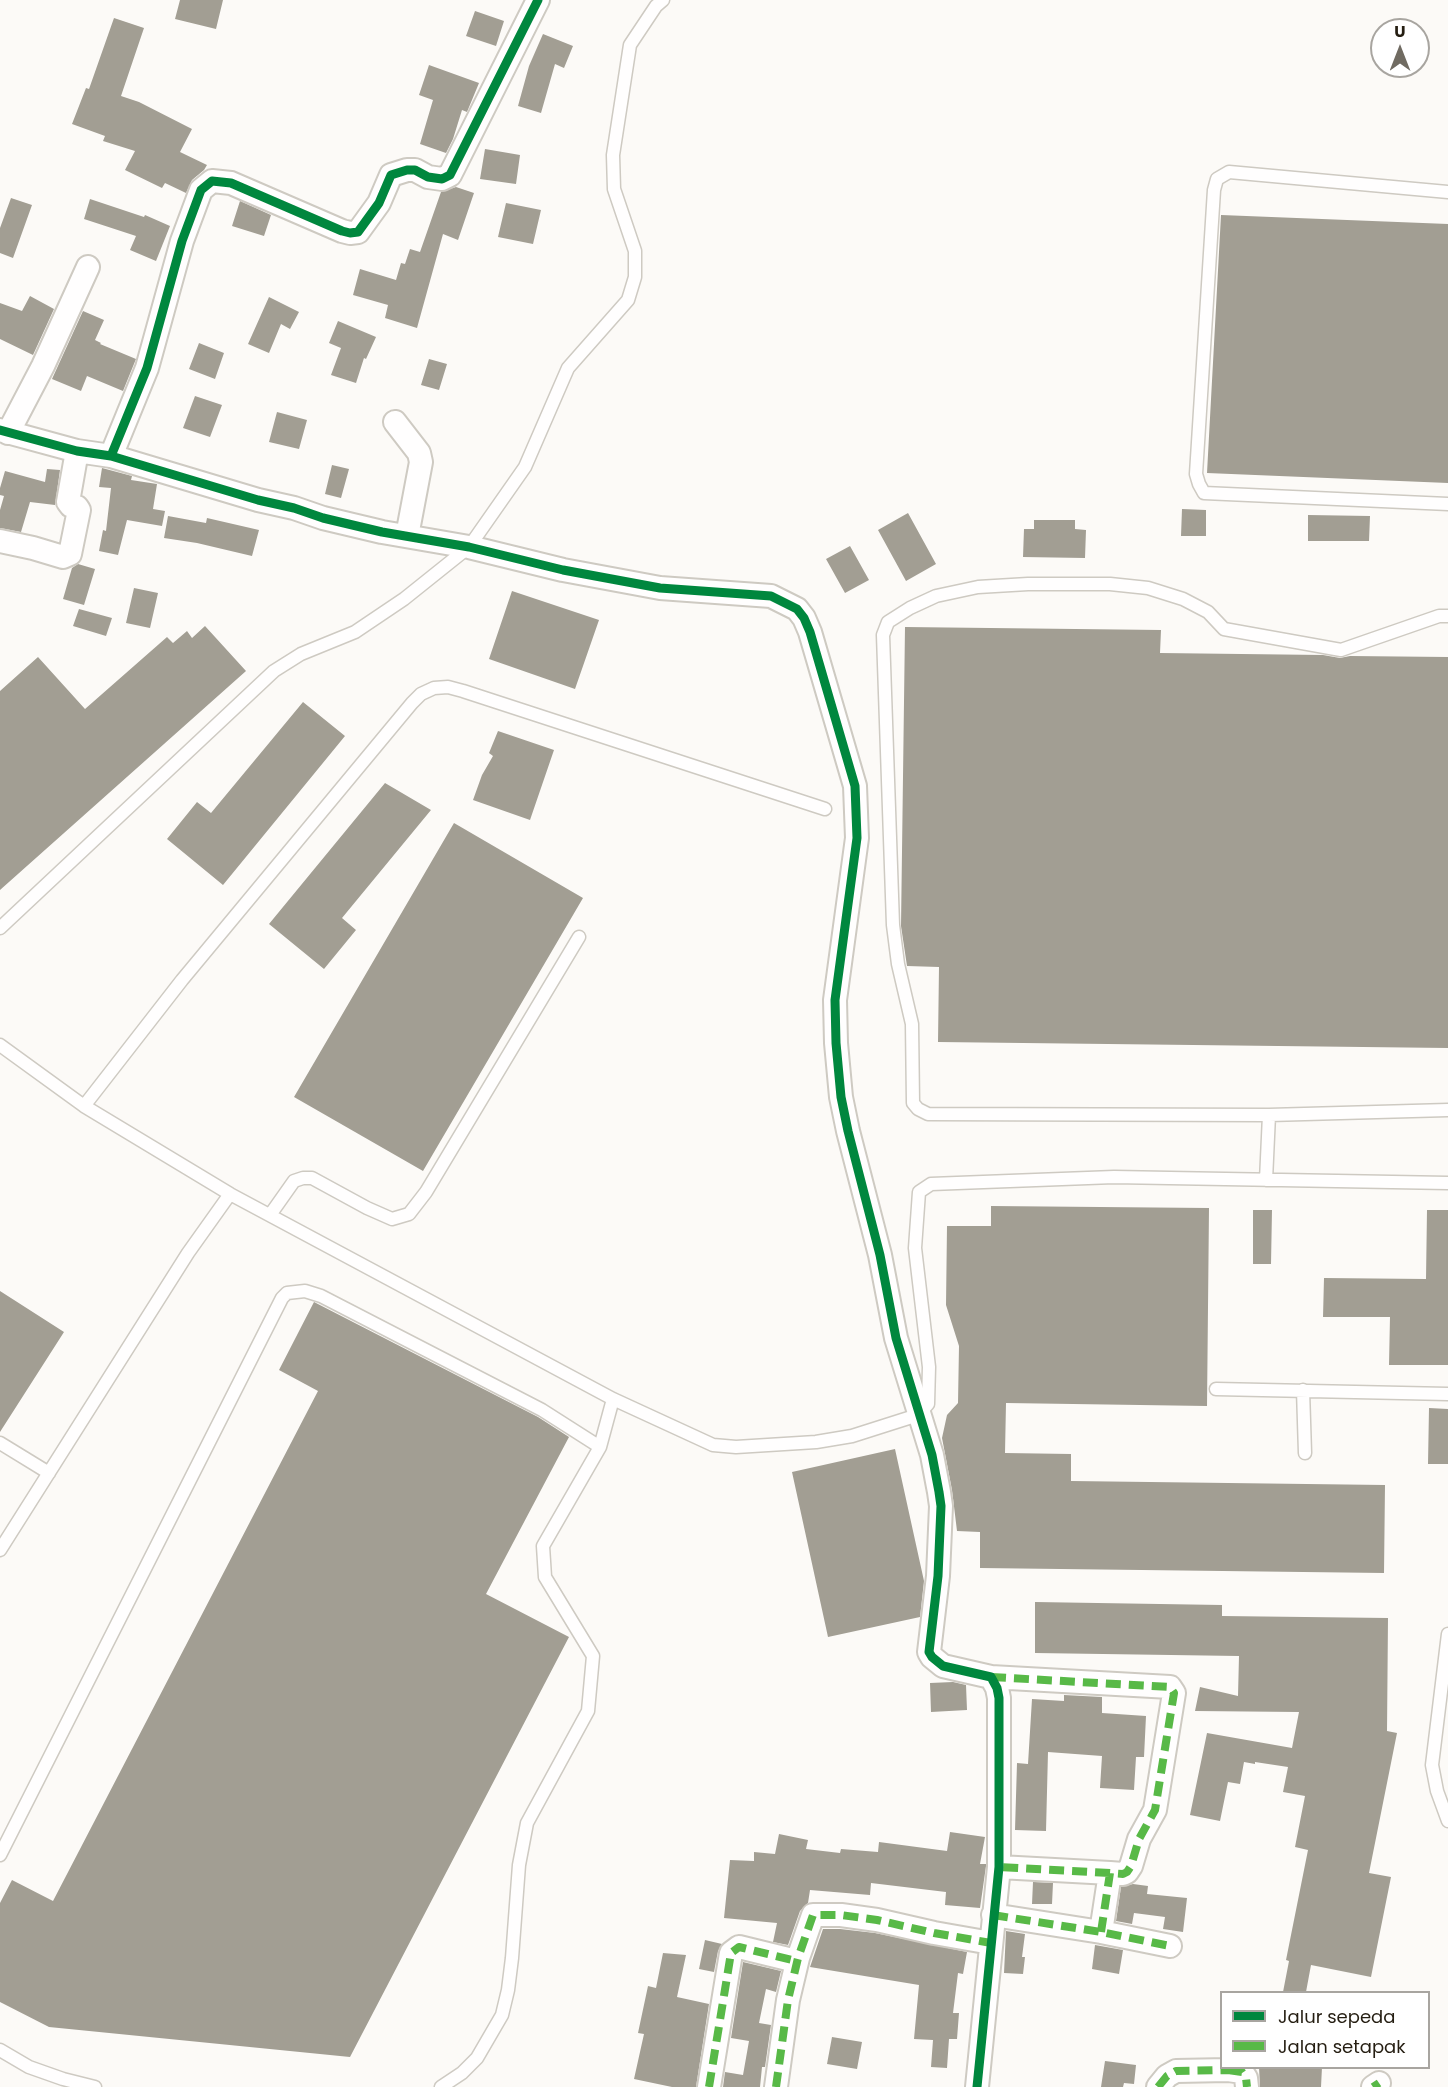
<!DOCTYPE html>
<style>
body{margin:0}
#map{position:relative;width:1448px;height:2087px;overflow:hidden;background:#fcfaf7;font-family:Poppins,sans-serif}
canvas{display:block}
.legend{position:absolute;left:1220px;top:1991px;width:210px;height:78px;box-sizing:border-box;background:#fff;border:2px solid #a8a5a0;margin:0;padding:8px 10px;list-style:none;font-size:18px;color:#251e12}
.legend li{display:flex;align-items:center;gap:12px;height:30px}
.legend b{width:30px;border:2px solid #a8a5a0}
.north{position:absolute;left:1370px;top:18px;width:60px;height:60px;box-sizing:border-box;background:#fff;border:2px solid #a8a5a0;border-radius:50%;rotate:0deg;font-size:16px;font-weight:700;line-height:24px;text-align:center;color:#251e12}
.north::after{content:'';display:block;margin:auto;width:21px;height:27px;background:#706b62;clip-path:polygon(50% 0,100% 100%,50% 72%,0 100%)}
</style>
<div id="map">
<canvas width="1448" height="2087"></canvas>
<ul class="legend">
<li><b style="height:8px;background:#00873e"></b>Jalur sepeda</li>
<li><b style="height:8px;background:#58b947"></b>Jalan setapak</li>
</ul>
<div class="north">U</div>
</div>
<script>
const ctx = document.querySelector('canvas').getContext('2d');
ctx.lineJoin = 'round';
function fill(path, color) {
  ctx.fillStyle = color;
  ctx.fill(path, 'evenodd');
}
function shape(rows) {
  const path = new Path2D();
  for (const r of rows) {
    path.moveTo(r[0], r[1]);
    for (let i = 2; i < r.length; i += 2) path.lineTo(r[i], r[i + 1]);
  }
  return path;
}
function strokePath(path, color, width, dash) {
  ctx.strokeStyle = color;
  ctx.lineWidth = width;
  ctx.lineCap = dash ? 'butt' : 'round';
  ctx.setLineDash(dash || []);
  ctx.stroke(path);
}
const building = shape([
 [180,0,223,0,216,29,175,19],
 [475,11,504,21,496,46,466,36],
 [114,18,144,28,121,96,139,102,192,129,180,152,207,165,204,170,192,180,186,193,165,183,162,188,125,170,135,151,103,141,105,136,72,124,86,88,89,89],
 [543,34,573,46,564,68,555,64,541,113,518,106,529,66],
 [429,65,479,83,467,112,462,110,453,139,446,153,420,144,433,100,419,95],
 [485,149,520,155,516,184,480,179],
 [456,187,474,193,458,240,443,234,417,328,385,318,388,305,353,295,360,269,396,280,401,263,405,264,410,249,420,252,441,192],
 [11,198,32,205,13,258,0,253,0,228],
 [90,199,144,217,145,215,170,226,156,261,130,250,136,236,84,219],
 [240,201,271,215,264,236,232,226],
 [506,203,541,210,533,244,498,237],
 [1221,215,1448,224,1448,483,1207,473],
 [30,296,54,309,33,355,0,339,0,303,22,311],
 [269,297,299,312,290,329,281,324,269,353,248,344],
 [83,311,104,320,95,340,101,343,100,344,136,359,123,391,87,376,81,391,52,379],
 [338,321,376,337,366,359,364,358,356,383,331,375,341,348,329,343],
 [199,343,224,353,215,379,189,369],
 [429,359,447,364,439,390,421,385],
 [195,396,222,405,210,437,183,428],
 [277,412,307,420,299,449,269,442],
 [332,465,349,469,341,498,325,494],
 [102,468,132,476,131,480,157,484,153,509,165,511,162,526,127,520,118,555,99,551,103,530,106,531,111,488,99,487],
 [47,469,60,470,55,505,30,502,21,532,0,528,0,510,4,496,0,495,0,488,5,471,45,482],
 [1182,509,1206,510,1206,536,1181,536],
 [908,513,936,564,906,581,878,530],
 [1308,515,1370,516,1369,541,1308,541],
 [168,516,206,523,207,518,259,530,252,556,197,543,164,538],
 [1034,520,1075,520,1075,529,1086,530,1085,558,1023,557,1024,529,1034,529],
 [850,546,869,580,845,593,826,559],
 [78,564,95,569,84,605,63,599,72,568],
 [134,588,158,593,150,628,126,623],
 [512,591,599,620,575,689,489,659],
 [79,609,112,618,106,636,73,626],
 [205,626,246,671,0,890,0,691,38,657,85,709,167,637,173,643,187,631,192,638],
 [905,627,1161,630,1160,653,1323,655,1340,658,1350,656,1448,657,1448,1048,938,1042,939,967,907,966,901,926],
 [303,702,345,736,223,885,167,839,197,802,211,813],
 [498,731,554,750,530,820,473,800,482,775,493,756,489,753],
 [385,783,431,810,342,918,356,930,324,969,269,924],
 [454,823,583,898,423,1171,294,1097],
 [991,1206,1209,1208,1207,1406,1006,1403,1005,1453,1071,1454,1071,1481,1385,1485,1384,1573,980,1568,980,1532,957,1531,952,1490,942,1438,947,1415,958,1403,959,1346,946,1305,947,1226,991,1226],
 [1253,1210,1272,1210,1271,1264,1253,1264],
 [1427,1210,1448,1210,1448,1365,1389,1365,1390,1317,1323,1317,1324,1278,1426,1279],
 [0,1291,64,1332,0,1432],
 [314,1302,538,1417,569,1437,486,1594,569,1637,350,2057,49,2027,0,2002,0,1903,12,1880,53,1901,318,1391,279,1370],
 [1429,1408,1448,1409,1448,1464,1428,1464],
 [895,1449,924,1581,920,1617,828,1637,792,1472],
 [1035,1602,1222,1605,1222,1616,1388,1618,1387,1731,1397,1733,1369,1873,1391,1877,1371,1977,1311,1965,1306,1992,1283,1992,1289,1961,1286,1960,1308,1850,1295,1847,1305,1796,1283,1792,1288,1767,1255,1762,1255,1764,1244,1762,1240,1784,1228,1782,1220,1821,1190,1815,1207,1733,1292,1748,1299,1712,1195,1711,1200,1687,1238,1696,1239,1656,1035,1653],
 [953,1682,966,1685,967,1710,931,1712,930,1683],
 [1064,1695,1102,1697,1102,1713,1146,1716,1144,1757,1136,1757,1134,1790,1100,1788,1102,1756,1048,1752,1046,1831,1015,1830,1017,1763,1028,1764,1032,1699,1064,1701],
 [950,1832,985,1837,980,1864,986,1864,986,1866,980,1908,945,1905,946,1892,871,1883,870,1895,810,1890,808,1903,800,1911,788,1945,773,1942,777,1923,724,1918,730,1860,754,1861,754,1852,775,1854,779,1834,808,1840,806,1849,840,1853,841,1849,878,1852,879,1842,947,1851],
 [1033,1882,1053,1883,1052,1904,1032,1904],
 [1133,1884,1148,1886,1147,1894,1187,1898,1183,1932,1163,1929,1165,1917,1134,1913,1132,1924,1116,1921,1121,1887],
 [823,1929,840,1929,875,1933,967,1952,963,1974,958,1973,953,2013,959,2013,957,2039,949,2039,947,2068,931,2067,933,2040,914,2039,919,1985,810,1967],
 [1006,1931,1025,1934,1022,1957,1025,1957,1023,1974,1004,1973],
 [705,1940,722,1944,718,1951,714,1972,699,1969],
 [1095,1945,1123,1950,1119,1974,1092,1969],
 [663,1953,686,1955,677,1997,709,2004,696,2087,672,2087,634,2079,644,2034,638,2033,648,1986,656,1988],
 [743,1962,781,1971,776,1992,766,1989,759,2023,771,2025,765,2067,762,2067,760,2087,723,2087,725,2072,743,2075,749,2041,731,2038],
 [832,2037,862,2042,857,2069,827,2064],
 [1105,2061,1136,2065,1134,2084,1124,2083,1123,2087,1101,2087],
 [1259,2067,1322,2067,1321,2087,1260,2087]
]);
const lane = shape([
 [1448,192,1229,172,1217,179,1214,190,1196,474,1199,484,1204,493,1448,504],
 [1448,616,1439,616,1341,650,1224,629,1208,612,1183,599,1148,588,1110,584,1028,584,978,587,936,596,910,608,888,622,883,635,893,925,898,964,912,1024,913,1103,918,1109,928,1114,1269,1115,1448,1110],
 [0,928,274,671,301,654,355,632,404,599,469,547,525,467,568,368,628,300,635,277,635,251,614,189,613,155,630,45,656,6,663,0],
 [0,1045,84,1106,230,1194],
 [84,1106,182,980,412,703,421,694,434,688,448,687,463,691,825,809],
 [1266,1180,1269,1115],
 [270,1215,294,1181,303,1178,312,1178,367,1208,392,1219,409,1214,426,1192,579,937],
 [1216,1389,1448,1394],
 [1303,1390,1305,1453],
 [0,1443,49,1473],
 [0,1550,188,1253,230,1194,613,1399,713,1445,736,1447,816,1442,852,1436,918,1415,928,1404,929,1367,915,1248,919,1192,931,1184,1114,1177,1448,1183],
 [1448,1634,1432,1765,1437,1791,1448,1821],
 [0,1855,282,1298,287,1293,305,1291,321,1296,542,1410,600,1447,613,1399],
 [0,2050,29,2067,63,2079,95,2087],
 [441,2087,462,2073,477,2058,502,2015,508,1990,512,1958,519,1865,527,1823,588,1711,593,1656,545,1577,543,1546,600,1447]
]);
const street = shape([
 [395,422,419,453,421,462,407,536],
 [0,430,77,451,111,456,258,500,294,508,323,518,382,532,469,547,563,570,660,588,771,596,797,609,804,618,810,632,855,786,857,838,835,1000,836,1043,841,1097,848,1131,880,1255,896,1338,932,1455,939,1492,941,1506,938,1576,929,1652,932,1657,943,1666,991,1677,997,1688,999,1698,999,1867,977,2087],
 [8,433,43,366,88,267],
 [111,456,147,368,182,241,201,190,212,181,231,183,342,231,350,233,358,232,379,203,391,175,407,170,415,170,428,177,442,179,450,175,538,0],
 [0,541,33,548,63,557,70,554,79,510,77,507,71,506,68,502,77,451],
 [991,1677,1170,1687,1174,1693,1155,1810,1139,1839,1131,1866,1127,1872,1123,1874,1110,1873,999,1867],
 [993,1915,1101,1932,1170,1946],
 [1101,1932,1110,1873],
 [1228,2070,1242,2072,1246,2078,1247,2087],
 [709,2087,731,1953,739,1947,792,1960,798,1958],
 [776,2087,788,2000,798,1958,813,1915,841,1915,877,1920,934,1933,991,1943],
 [1158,2087,1167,2076,1176,2071,1228,2070,1229,2068],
 [1373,2087,1379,2083]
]);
const quiet = shape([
 [991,1677,1170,1687,1174,1693,1155,1810,1139,1839,1131,1866,1127,1872,1123,1874,1110,1873,999,1867],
 [993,1915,1101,1932,1170,1946],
 [1101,1932,1110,1873],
 [1228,2070,1242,2072,1246,2078,1247,2087],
 [709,2087,731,1953,739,1947,792,1960,798,1958],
 [776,2087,788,2000,798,1958,813,1915,841,1915,877,1920,934,1933,991,1943],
 [1158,2087,1167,2076,1176,2071,1228,2070,1229,2068],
 [1373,2087,1379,2083]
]);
const cycleway = shape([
 [0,430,77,451,111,456,258,500,294,508,323,518,382,532,469,547,563,570,660,588,771,596,797,609,804,618,810,632,855,786,857,838,835,1000,836,1043,841,1097,848,1131,880,1255,896,1338,932,1455,939,1492,941,1506,938,1576,929,1652,932,1657,943,1666,991,1677,997,1688,999,1698,999,1867,977,2087],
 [111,456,147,368,182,241,201,190,212,181,231,183,342,231,350,233,358,232,379,203,391,175,407,170,415,170,428,177,442,179,450,175,538,0]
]);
fill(building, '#a29e93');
strokePath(lane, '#cecac2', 15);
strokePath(street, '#cecac2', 26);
strokePath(lane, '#fffefe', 12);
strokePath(street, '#fffefe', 22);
strokePath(quiet, '#58b947', 8, [15, 8]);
strokePath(cycleway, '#00873e', 9);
</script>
